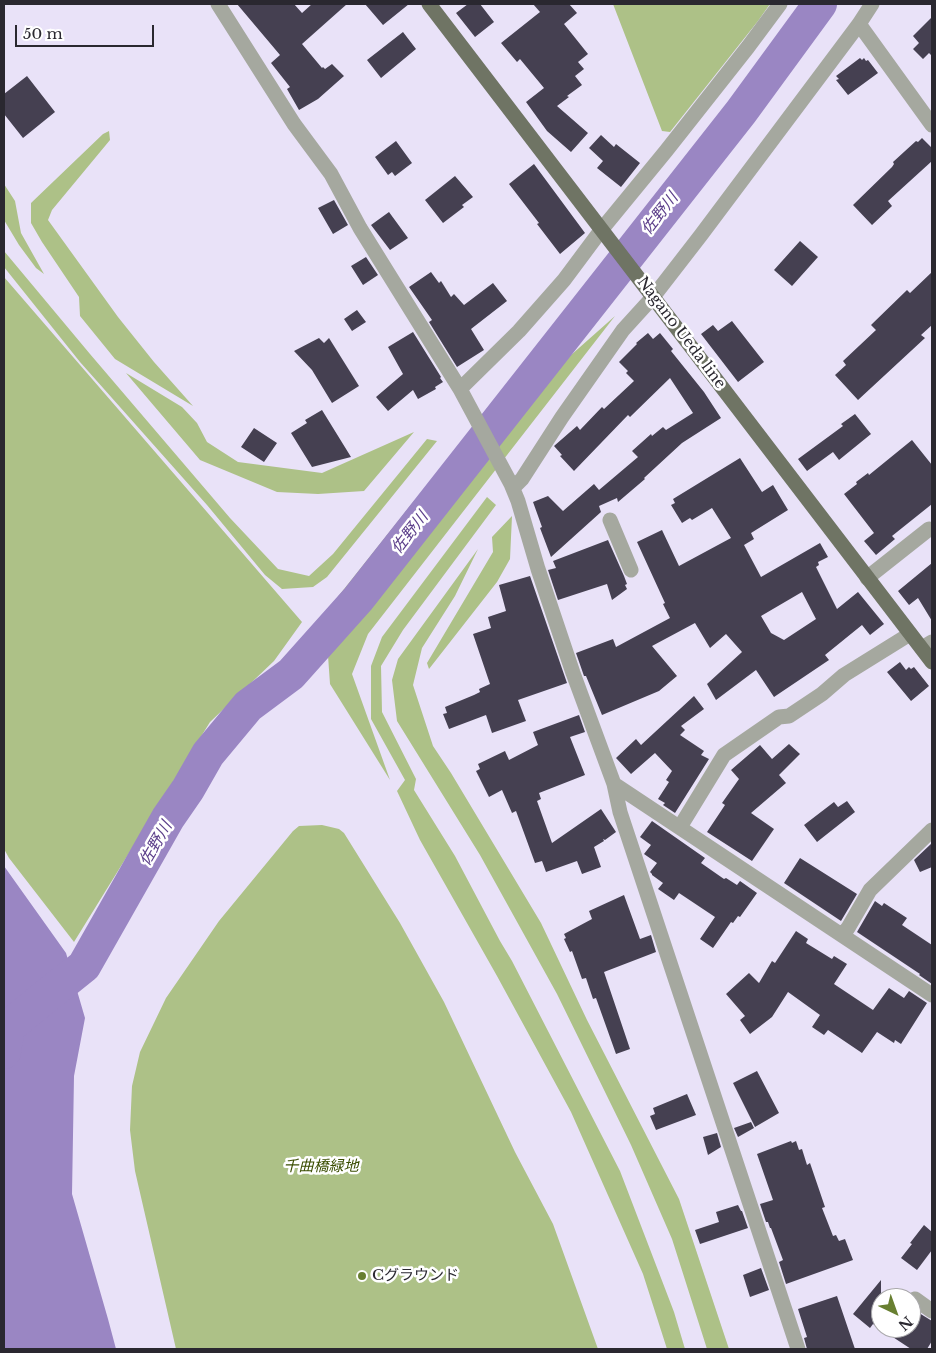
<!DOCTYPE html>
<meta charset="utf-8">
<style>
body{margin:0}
#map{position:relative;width:936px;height:1353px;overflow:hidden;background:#e9e2f8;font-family:"Libre Baskerville",serif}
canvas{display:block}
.frame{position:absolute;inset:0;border:5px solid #2a2830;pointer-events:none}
.north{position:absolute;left:871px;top:1288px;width:50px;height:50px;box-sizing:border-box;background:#fff;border:1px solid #aaa9ac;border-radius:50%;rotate:138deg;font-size:14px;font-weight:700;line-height:20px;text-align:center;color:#2a2830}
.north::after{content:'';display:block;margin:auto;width:18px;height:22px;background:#687f31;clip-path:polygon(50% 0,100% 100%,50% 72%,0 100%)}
.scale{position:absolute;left:15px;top:25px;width:139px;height:22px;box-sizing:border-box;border:2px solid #2a2830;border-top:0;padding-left:6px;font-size:15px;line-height:18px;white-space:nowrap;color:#2a2830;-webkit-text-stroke:4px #fff;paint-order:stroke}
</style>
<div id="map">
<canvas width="936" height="1353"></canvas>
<div class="frame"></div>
<div class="north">N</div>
<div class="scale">50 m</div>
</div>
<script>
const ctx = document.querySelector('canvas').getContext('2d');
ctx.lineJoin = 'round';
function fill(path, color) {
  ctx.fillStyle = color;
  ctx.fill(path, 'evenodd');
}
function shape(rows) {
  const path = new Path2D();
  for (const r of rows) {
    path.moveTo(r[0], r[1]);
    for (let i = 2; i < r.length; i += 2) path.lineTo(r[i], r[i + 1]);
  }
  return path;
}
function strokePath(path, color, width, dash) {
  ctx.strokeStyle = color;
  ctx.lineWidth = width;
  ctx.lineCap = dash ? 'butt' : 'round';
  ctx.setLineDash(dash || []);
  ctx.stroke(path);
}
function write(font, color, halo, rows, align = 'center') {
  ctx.font = font + ' "Libre Baskerville","Noto Sans JP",serif';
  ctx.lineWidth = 5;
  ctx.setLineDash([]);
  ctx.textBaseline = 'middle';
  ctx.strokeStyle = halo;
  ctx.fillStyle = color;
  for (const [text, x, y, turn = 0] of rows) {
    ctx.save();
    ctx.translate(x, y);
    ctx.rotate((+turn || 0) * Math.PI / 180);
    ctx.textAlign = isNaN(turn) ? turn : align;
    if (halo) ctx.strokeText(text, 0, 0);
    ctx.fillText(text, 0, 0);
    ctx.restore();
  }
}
const green = shape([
 [613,4,770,4,758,21,670,132,662,131],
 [109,131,110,140,52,210,48,220,118,317,154,362,193,406,115,359,80,316,79,297,42,242,31,223,31,203,103,134],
 [4,184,15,201,21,233,44,274,36,268,19,245,4,220],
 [4,251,90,354,230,518,278,569,309,576,333,554,427,439,437,441,327,577,313,587,282,589,265,575,207,505,80,362,4,267],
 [4,277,302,622,274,661,210,722,74,942,9,858,4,849],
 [615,316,368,634,352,674,390,780,330,684,325,613,414,501,493,418,526,395],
 [126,373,182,407,197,423,207,442,238,462,322,473,414,432,364,491,318,494,277,492,200,460],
 [487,497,496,505,403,630,381,666,382,712,416,779,414,790,455,856,500,941,512,961,620,1171,674,1312,685,1349,667,1349,643,1274,571,1112,497,976,420,840,397,791,405,780,371,719,371,666,382,637],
 [512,516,510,559,497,582,429,669,427,663,493,552,492,537],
 [478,549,455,596,422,648,413,685,433,746,451,773,541,923,587,1020,679,1199,729,1349,707,1349,672,1239,631,1145,557,994,480,855,397,721,392,680,398,659],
 [322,825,339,829,344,833,400,923,444,1002,515,1152,553,1224,598,1349,176,1349,135,1171,130,1130,132,1086,140,1052,166,998,219,921,293,831,299,826]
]);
const water = shape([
 [4,866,66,953,85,1018,74,1076,72,1194,108,1319,116,1349,4,1349]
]);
const river = shape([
 [4,1052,8,1027,84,966,168,818,188,789,208,754,248,706,291,674,358,599,741,112,820,4]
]);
const building = shape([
 [237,4,294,4,302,13,312,4,347,4,302,44,322,68,323,67,325,69,332,64,344,76,318,99,299,110,287,89,290,87,271,63,280,55],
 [365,4,409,4,383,25],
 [468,4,480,4,494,22,475,37,456,13],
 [533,4,569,4,577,13,564,24,588,54,578,62,584,69,575,76,582,85,567,96,569,97,557,106,588,133,571,152,547,131,526,102,544,88,520,59,517,62,501,43,540,12],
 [932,17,932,56,929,53,923,59,913,49,919,43,913,36],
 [403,32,416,49,381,78,367,60],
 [860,58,862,60,864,58,866,61,868,60,878,73,848,95,836,80,839,79,836,76],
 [27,76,55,112,23,138,4,114,4,94],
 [601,135,614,147,616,144,640,163,621,187,597,168,603,161,589,148],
 [922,138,932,148,932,161,888,201,892,206,872,225,853,205,892,167,894,164,893,162,916,141,918,142],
 [396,141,412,163,395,176,392,172,388,175,375,157],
 [534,164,585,233,560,254,537,224,539,223,509,184],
 [455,176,473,197,462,205,464,207,443,223,425,200],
 [334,200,348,225,333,234,318,208],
 [389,212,408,238,390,250,371,225],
 [800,241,818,257,792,286,774,270],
 [366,257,378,275,363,285,351,266],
 [431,272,439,283,441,281,451,297,454,294,464,305,493,283,507,301,471,329,484,350,457,367,429,322,432,320,409,287],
 [932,272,932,325,921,335,925,338,858,400,835,375,846,365,843,361,876,330,871,325,907,290,910,293],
 [357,310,366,322,352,331,344,319],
 [732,321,764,362,738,382,701,334,713,325,718,331],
 [413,332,441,377,440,378,443,382,435,387,436,389,418,399,413,390,388,411,376,397,403,374,388,347],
 [648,333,653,339,660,333,673,349,671,351,704,392,721,418,682,443,644,478,645,479,618,502,617,498,599,506,601,512,551,557,540,528,542,527,533,502,548,496,563,511,594,484,599,490,638,457,632,451,651,434,652,436,663,427,666,430,693,413,670,378,630,417,628,415,574,471,560,456,562,455,554,446,577,426,580,430,602,407,604,409,634,381,626,373,628,371,619,362,637,344,636,343],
 [319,338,324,343,329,338,359,386,332,403,312,370,294,351],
 [322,410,351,457,312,467,291,433,307,423,305,420],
 [855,414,871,434,839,460,833,452,807,471,798,459,843,426,841,424],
 [254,428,277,443,264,462,241,447],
 [912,440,932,465,932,504,892,536,895,539,876,555,864,541,874,533,844,494,857,484,856,482,868,473,869,475],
 [740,458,762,492,773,485,788,510,751,533,754,539,744,545,761,577,820,543,828,557,818,562,819,565,816,567,837,609,858,592,884,624,870,635,862,625,825,655,829,660,774,697,756,670,716,700,707,684,742,652,726,634,710,648,695,623,652,646,677,676,659,691,602,715,586,676,584,676,576,653,613,639,616,647,670,618,663,604,665,603,637,542,662,530,679,566,731,538,712,508,692,520,690,518,682,523,671,505,675,503,673,499],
 [802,592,816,619,784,640,771,633,761,616],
 [608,540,624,576,627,584,625,585,627,589,612,600,607,584,558,600,548,570,556,568,553,561],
 [932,563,932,621,918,598,909,605,898,591],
 [530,576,567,683,518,700,526,721,492,733,486,715,449,729,443,714,447,713,445,707,474,695,480,692,479,689,490,684,473,634,491,628,488,617,506,611,499,585],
 [900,662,906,670,909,667,911,669,914,667,929,686,911,701,887,672],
 [694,696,704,709,681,726,685,730,680,735,704,751,701,755,709,759,675,813,663,805,665,803,658,799,669,782,666,780,672,771,655,753,631,774,616,758,636,739,641,745],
 [579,715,585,732,570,737,585,775,539,793,541,799,537,801,552,843,601,809,616,832,605,840,603,839,604,841,594,847,601,867,582,874,577,861,546,872,542,861,535,863,516,811,512,813,502,790,489,797,476,771,480,769,478,764,505,751,509,760,538,745,533,732],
 [789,744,800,754,779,775,786,783,751,813,774,829,752,861,707,832,725,805,722,803,739,779,731,770,760,745,772,759],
 [847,801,855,812,817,842,804,825,834,802,838,807],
 [652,821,705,858,701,863,724,879,726,878,737,885,740,881,757,893,740,917,738,916,733,923,731,922,713,948,700,939,715,917,679,893,674,900,658,889,663,883,652,875,652,874,650,872,657,863,644,854,651,845,640,837],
 [932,843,932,867,920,872,914,860],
 [800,858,857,894,841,921,784,883],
 [624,895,640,939,651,935,656,952,604,972,630,1049,616,1054,596,998,593,999,586,978,582,979,572,951,570,952,564,939,566,938,564,934,592,919,589,911],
 [875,901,882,906,884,903,907,918,902,925,932,945,932,984,919,975,920,974,857,932],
 [796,931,808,939,806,943,832,959,834,956,847,964,834,984,873,1010,889,988,904,998,909,991,927,1003,901,1044,895,1040,894,1043,877,1032,862,1053,828,1030,824,1035,812,1027,820,1015,788,992,772,1017,750,1034,740,1020,745,1016,726,994,749,973,759,983,772,961,775,963],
 [757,1071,779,1113,755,1127,733,1083],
 [687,1094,696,1115,656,1130,650,1116,655,1114,653,1108],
 [751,1122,754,1128,738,1137,734,1128],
 [717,1133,721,1147,708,1155,703,1137],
 [791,1141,792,1143,796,1141,799,1150,802,1149,807,1165,810,1163,825,1207,822,1208,833,1236,836,1235,839,1241,845,1239,853,1260,786,1284,779,1262,783,1260,771,1228,770,1228,768,1222,766,1222,760,1204,773,1200,757,1154],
 [738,1205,741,1211,742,1211,748,1228,700,1244,695,1230,719,1222,716,1212],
 [924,1225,932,1232,932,1250,917,1270,901,1258,912,1244,910,1243],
 [761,1268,769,1290,750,1297,743,1275],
 [881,1280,881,1328,911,1328,911,1308,932,1321,932,1341,927,1349,911,1349,873,1324,870,1328,853,1314],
 [837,1296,855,1349,807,1349,804,1338,807,1337,798,1309]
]);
const minor = shape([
 [218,4,294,124,331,174,360,228,460,389,511,484,518,501,538,569,573,673,614,784,932,995],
 [859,24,932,125],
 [460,389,519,331,564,280,602,229,666,151,748,47,780,4],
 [513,488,522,479,562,417,623,330,653,297,701,235,859,24,872,4],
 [610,520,631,570],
 [867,578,929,529],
 [922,648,932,642],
 [614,784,620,812,798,1349],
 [680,827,724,755,779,717,789,716,822,694,844,675,910,634],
 [842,935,848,928,870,890,932,830],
 [915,1299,932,1311]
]);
const major = shape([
 [429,4,932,662]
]);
const markers = [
 [362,1276,5,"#687f31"]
];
const streetNames = [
 ["Nagano Ueda line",681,333,53]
];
const parkNames = [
 ["千曲橋緑地",321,1167]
];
const poiNames = [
 ["Cグラウンド",372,1276]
];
const waterNames = [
 ["佐野川",660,214,-52],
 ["佐野川",410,533,-52],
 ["佐野川",156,844,-60]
];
fill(green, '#adc187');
fill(water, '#9a86c3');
strokePath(river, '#9a86c3', 34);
fill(building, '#454051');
strokePath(minor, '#a5a89f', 15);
strokePath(major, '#6f7464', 15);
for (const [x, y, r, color] of markers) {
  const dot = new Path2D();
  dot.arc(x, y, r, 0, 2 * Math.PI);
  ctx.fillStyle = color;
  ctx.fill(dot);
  strokePath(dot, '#fff', 2);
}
write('15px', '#2a2830', '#fff', streetNames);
write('italic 15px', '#3a4d00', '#fff', parkNames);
write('15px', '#2a2830', '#fff', poiNames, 'left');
write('italic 16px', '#5d408b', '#fff', waterNames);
</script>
